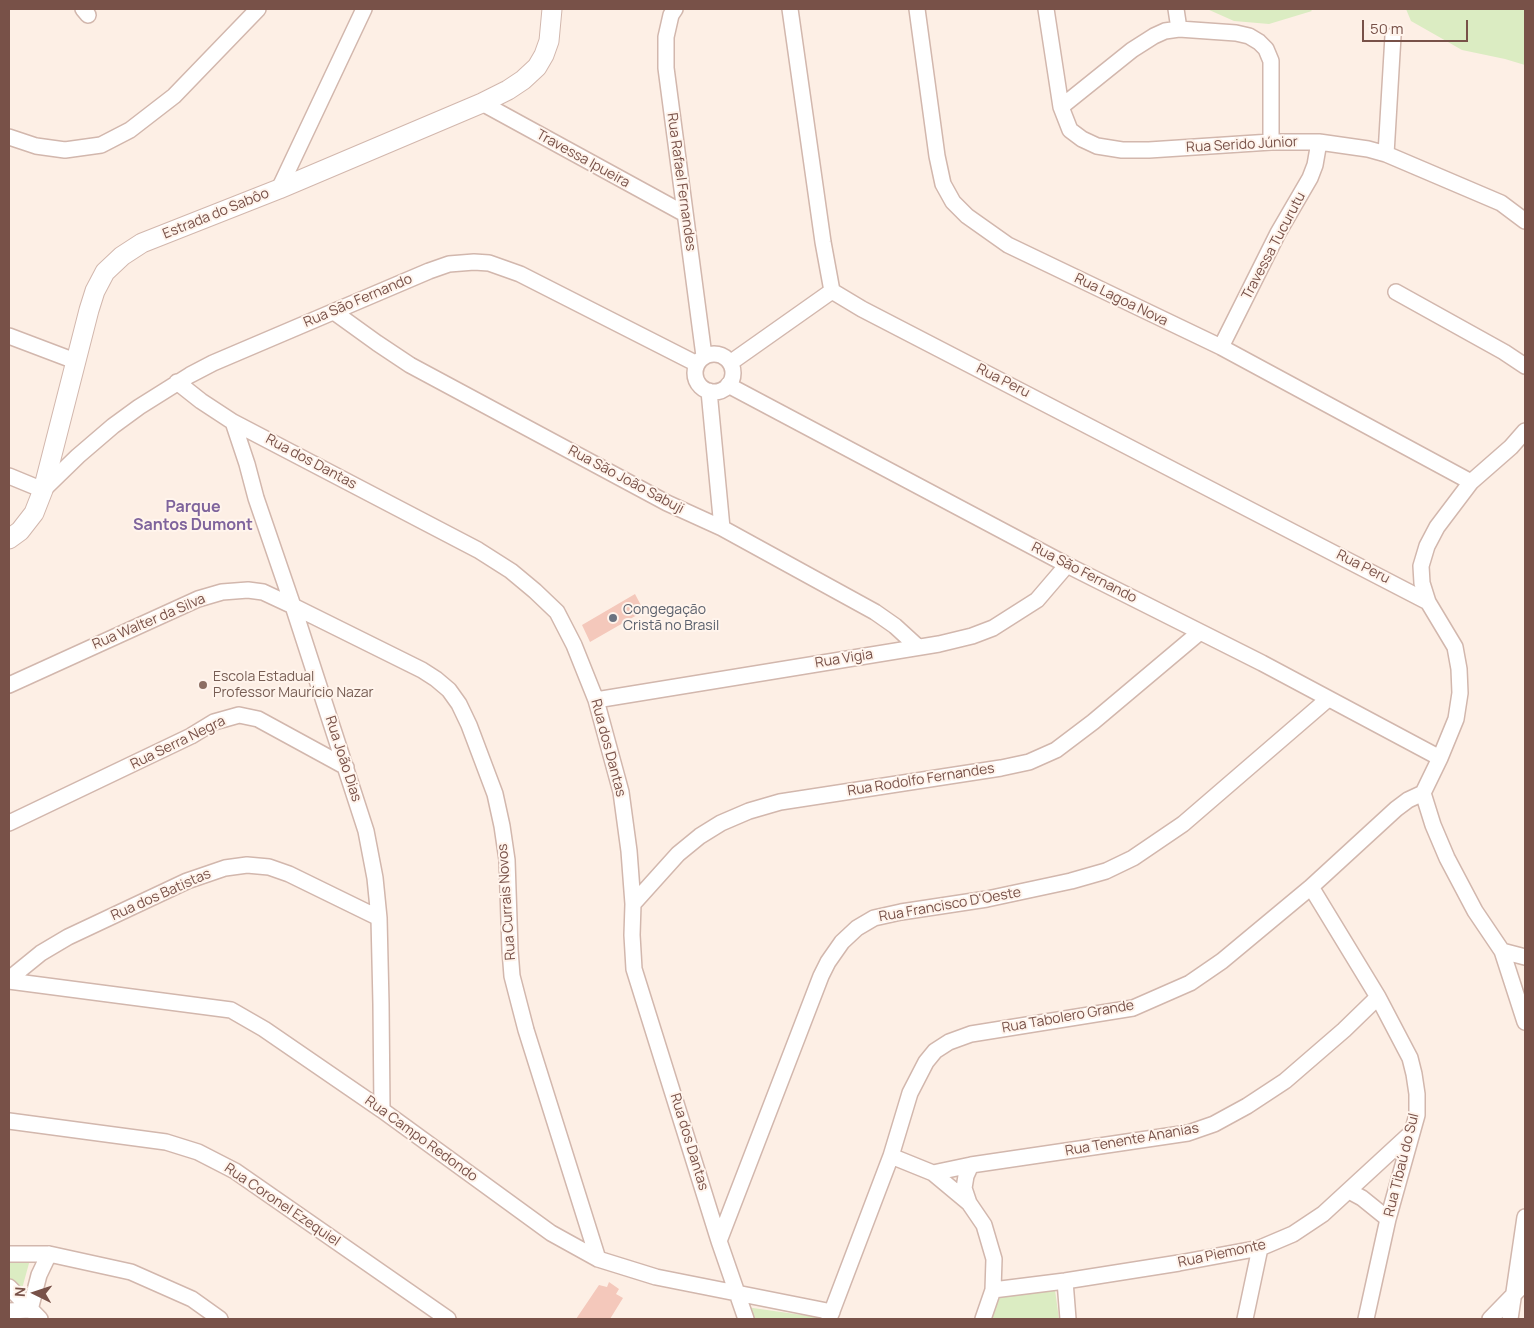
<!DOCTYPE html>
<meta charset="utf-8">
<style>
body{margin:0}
#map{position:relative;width:1534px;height:1328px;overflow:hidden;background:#fdefe5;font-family:Manrope,sans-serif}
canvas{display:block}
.frame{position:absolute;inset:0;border:10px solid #785148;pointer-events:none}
.north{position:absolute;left:10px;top:1268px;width:50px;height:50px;-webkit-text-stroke:4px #fff4ec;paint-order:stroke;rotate:274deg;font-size:14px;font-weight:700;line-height:20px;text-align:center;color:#785148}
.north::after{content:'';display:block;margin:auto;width:18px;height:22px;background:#785148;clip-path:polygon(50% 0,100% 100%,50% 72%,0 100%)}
.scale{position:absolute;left:1362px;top:20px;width:106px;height:22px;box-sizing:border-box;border:2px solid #785148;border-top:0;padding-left:6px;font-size:15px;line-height:18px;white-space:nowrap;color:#785148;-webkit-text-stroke:4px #fff4ec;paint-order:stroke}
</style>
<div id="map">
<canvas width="1534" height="1328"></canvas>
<div class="frame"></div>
<div class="north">N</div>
<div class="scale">50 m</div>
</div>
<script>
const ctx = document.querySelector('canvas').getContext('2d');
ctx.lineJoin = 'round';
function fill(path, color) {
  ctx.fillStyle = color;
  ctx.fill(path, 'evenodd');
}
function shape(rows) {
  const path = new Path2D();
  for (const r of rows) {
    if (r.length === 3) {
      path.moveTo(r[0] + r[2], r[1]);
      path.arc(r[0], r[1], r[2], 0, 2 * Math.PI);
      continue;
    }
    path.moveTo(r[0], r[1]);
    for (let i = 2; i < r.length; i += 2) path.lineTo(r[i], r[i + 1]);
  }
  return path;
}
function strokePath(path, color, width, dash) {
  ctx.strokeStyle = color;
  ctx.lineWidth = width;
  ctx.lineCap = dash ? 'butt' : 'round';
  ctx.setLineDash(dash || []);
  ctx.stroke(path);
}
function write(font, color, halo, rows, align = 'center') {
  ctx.font = font + ' Manrope,sans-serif';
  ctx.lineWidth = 4;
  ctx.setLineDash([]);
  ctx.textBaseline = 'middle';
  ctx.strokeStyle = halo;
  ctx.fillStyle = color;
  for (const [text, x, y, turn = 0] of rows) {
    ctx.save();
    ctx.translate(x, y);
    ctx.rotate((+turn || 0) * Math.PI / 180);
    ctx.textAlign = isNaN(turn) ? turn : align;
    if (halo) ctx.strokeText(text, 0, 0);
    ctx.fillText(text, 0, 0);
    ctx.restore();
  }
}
const green = shape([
 [1207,9,1310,9,1312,11,1269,24,1234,21],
 [1406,9,1525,9,1525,65,1505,59,1462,50,1411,21],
 [9,1256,31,1256,20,1296,9,1283],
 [1055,1290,1059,1319,990,1318,998,1295],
 [746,1307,823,1318,823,1319,750,1319]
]);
const building = shape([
 [635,594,644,611,590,642,582,625],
 [609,1282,619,1289,616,1294,623,1298,610,1319,576,1319,599,1285,607,1287]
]);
const minor = shape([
 [83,9,88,15],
 [675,9,671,15,666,37,666,68,704,356],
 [790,9,823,242,832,291,862,309,1428,602],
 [917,9,937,156,943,184,953,202,967,216,1008,245,1221,347,1471,482],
 [1046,9,1061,107,1070,130,1082,139,1097,146,1122,150,1149,150,1271,142,1319,142,1368,149,1386,154,1501,203,1525,221],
 [1176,9,1179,29],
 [482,103,685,214],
 [1061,107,1132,50,1154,36,1165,31,1179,29,1236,33,1249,36,1259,42,1266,49,1271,61,1271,142],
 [9,137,36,146,65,150,101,145,130,130,174,96,258,9],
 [1386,154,1393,36],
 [279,189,364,9],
 [1396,292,1504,352,1525,366],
 [334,312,377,343,410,365,667,503,722,528,875,612,895,626,918,647],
 [9,336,75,361],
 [1221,347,1278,233,1310,178,1315,165,1319,142],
 [714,373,19],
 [730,363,832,291],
 [177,382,201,401,233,422,478,550,511,571,535,591,557,612,574,645,596,700,621,792,629,851,633,904,632,935,634,969,719,1241,746,1319],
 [728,385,1067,565,1262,663,1440,758],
 [709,391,722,528],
 [233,422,247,464,256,498,293,606,366,831,375,878,379,918,381,1004,382,1110],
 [9,476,43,490,78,456,113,426,139,407,190,375,213,363,429,271,449,264,474,262,489,263,520,274,697,364],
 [9,685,198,599,222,592,248,590,263,592,293,606,422,670,436,679,449,690,459,704,469,725,495,794,502,826,507,860,510,950,512,976,526,1030,598,1259],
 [596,700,939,644,972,636,993,628,1037,600,1067,565],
 [1423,793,1440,758,1456,719,1460,693,1459,669,1455,647,1428,602,1422,583,1421,566,1427,546,1437,527,1471,482,1511,447,1525,431],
 [1423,793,1433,825,1447,858,1475,911,1502,951,1525,957],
 [9,823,191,736,214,722,239,715,258,719,346,767],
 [1311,887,1378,997,1410,1058,1414,1074,1417,1094,1417,1115,1388,1219,1366,1319],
 [633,904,678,854,700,836,721,823,749,811,780,802,1001,768,1029,762,1056,750,1093,722,1200,632],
 [1502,951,1525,1022],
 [9,979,41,953,68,937,187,881,225,868,247,865,269,867,289,874,379,918],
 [9,981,231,1010,264,1029,382,1110,551,1233,598,1259,656,1277,832,1312],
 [9,1121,166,1142,198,1152,235,1171,448,1319],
 [891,1156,933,1173,969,1203,984,1225,994,1259,993,1290,983,1319],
 [933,1173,971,1165,1188,1133,1214,1124,1247,1106,1285,1081,1344,1030,1378,997],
 [1349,1191,1362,1198,1388,1219],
 [969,1203,964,1188,966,1176,971,1165],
 [719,1241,821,976,828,962,842,942,857,928,874,918,901,912,987,899,1071,881,1106,871,1133,858,1183,824,1328,699],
 [9,1254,49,1254,131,1272,192,1299,220,1319],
 [1065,1281,1068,1319],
 [9,1287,40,1319],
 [993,1290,1065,1281,1179,1263,1260,1248,1293,1234,1323,1214,1411,1133],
 [30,1310,39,1275,49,1254],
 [9,1311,30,1310],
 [829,1319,891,1156,910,1093,926,1062,935,1051,949,1042,971,1034,1133,1008,1190,983,1222,961,1311,887,1396,809,1408,800,1423,793],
 [1245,1319,1260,1248],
 [1490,1319,1525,1283],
 [1510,1319,1525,1217]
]);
const tertiary = shape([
 [9,539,20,531,34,513,43,490,89,310,95,291,105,272,122,256,142,243,279,189,482,103,508,90,523,80,537,67,544,55,549,41,552,9]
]);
const markers = [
 [613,618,5,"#6b7280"],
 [203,685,5,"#8d6e63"]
];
const streetNames = [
 ["Rua Serido Júnior",1242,145,-3],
 ["Travessa Ipueira",583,159,29],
 ["Rua Rafael Fernandes",681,182,82],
 ["Estrada do Sabôo",216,214,-22],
 ["Travessa Tucurutu",1274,246,-62],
 ["Rua Lagoa Nova",1121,300,26],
 ["Rua São Fernando",358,301,-23],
 ["Rua Peru",1003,381,27],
 ["Rua dos Dantas",311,462,28],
 ["Rua São João Sabuji",626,480,28],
 ["Rua Peru",1363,567,27],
 ["Rua São Fernando",1084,573,27],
 ["Rua Walter da Silva",149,622,-23],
 ["Rua Vigia",844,659,-9],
 ["Rua Serra Negra",178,743,-26],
 ["Rua dos Dantas",608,748,75],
 ["Rua João Dias",343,759,72],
 ["Rua Rodolfo Fernandes",921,780,-9],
 ["Rua dos Batistas",161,895,-24],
 ["Rua Currais Novos",507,902,-94],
 ["Rua Francisco D'Oeste",950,905,-10],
 ["Rua Tabolero Grande",1068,1017,-10],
 ["Rua Campo Redondo",421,1139,36],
 ["Rua Tenente Ananias",1132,1140,-10],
 ["Rua dos Dantas",689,1142,73],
 ["Rua Tibaú do Sul",1402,1165,-76],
 ["Rua Coronel Ezequiel",282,1205,34],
 ["Rua Piemonte",1222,1254,-12]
];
const worshipNames = [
 ["Congegação",623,610],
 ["Cristã no Brasil",623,626]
];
const educationNames = [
 ["Escola Estadual",213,677],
 ["Professor Maurício Nazar",213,693]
];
const quarterNames = [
 ["Parque",193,508],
 ["Santos Dumont",193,526]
];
fill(green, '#dbecc2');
fill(building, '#f4c8bb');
strokePath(minor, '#d2b7ad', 18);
strokePath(tertiary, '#d2b7ad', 21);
strokePath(minor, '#fff', 15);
strokePath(tertiary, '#fff', 19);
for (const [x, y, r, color] of markers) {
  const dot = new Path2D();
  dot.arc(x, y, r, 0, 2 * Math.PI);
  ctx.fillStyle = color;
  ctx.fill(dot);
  strokePath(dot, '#fff4ec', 2);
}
write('14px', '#785148', '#fff4ec', streetNames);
write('14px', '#5b616d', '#fff4ec', worshipNames, 'left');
write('14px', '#785e54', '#fff4ec', educationNames, 'left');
write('bold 16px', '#7f649c', '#fff4ec', quarterNames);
</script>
